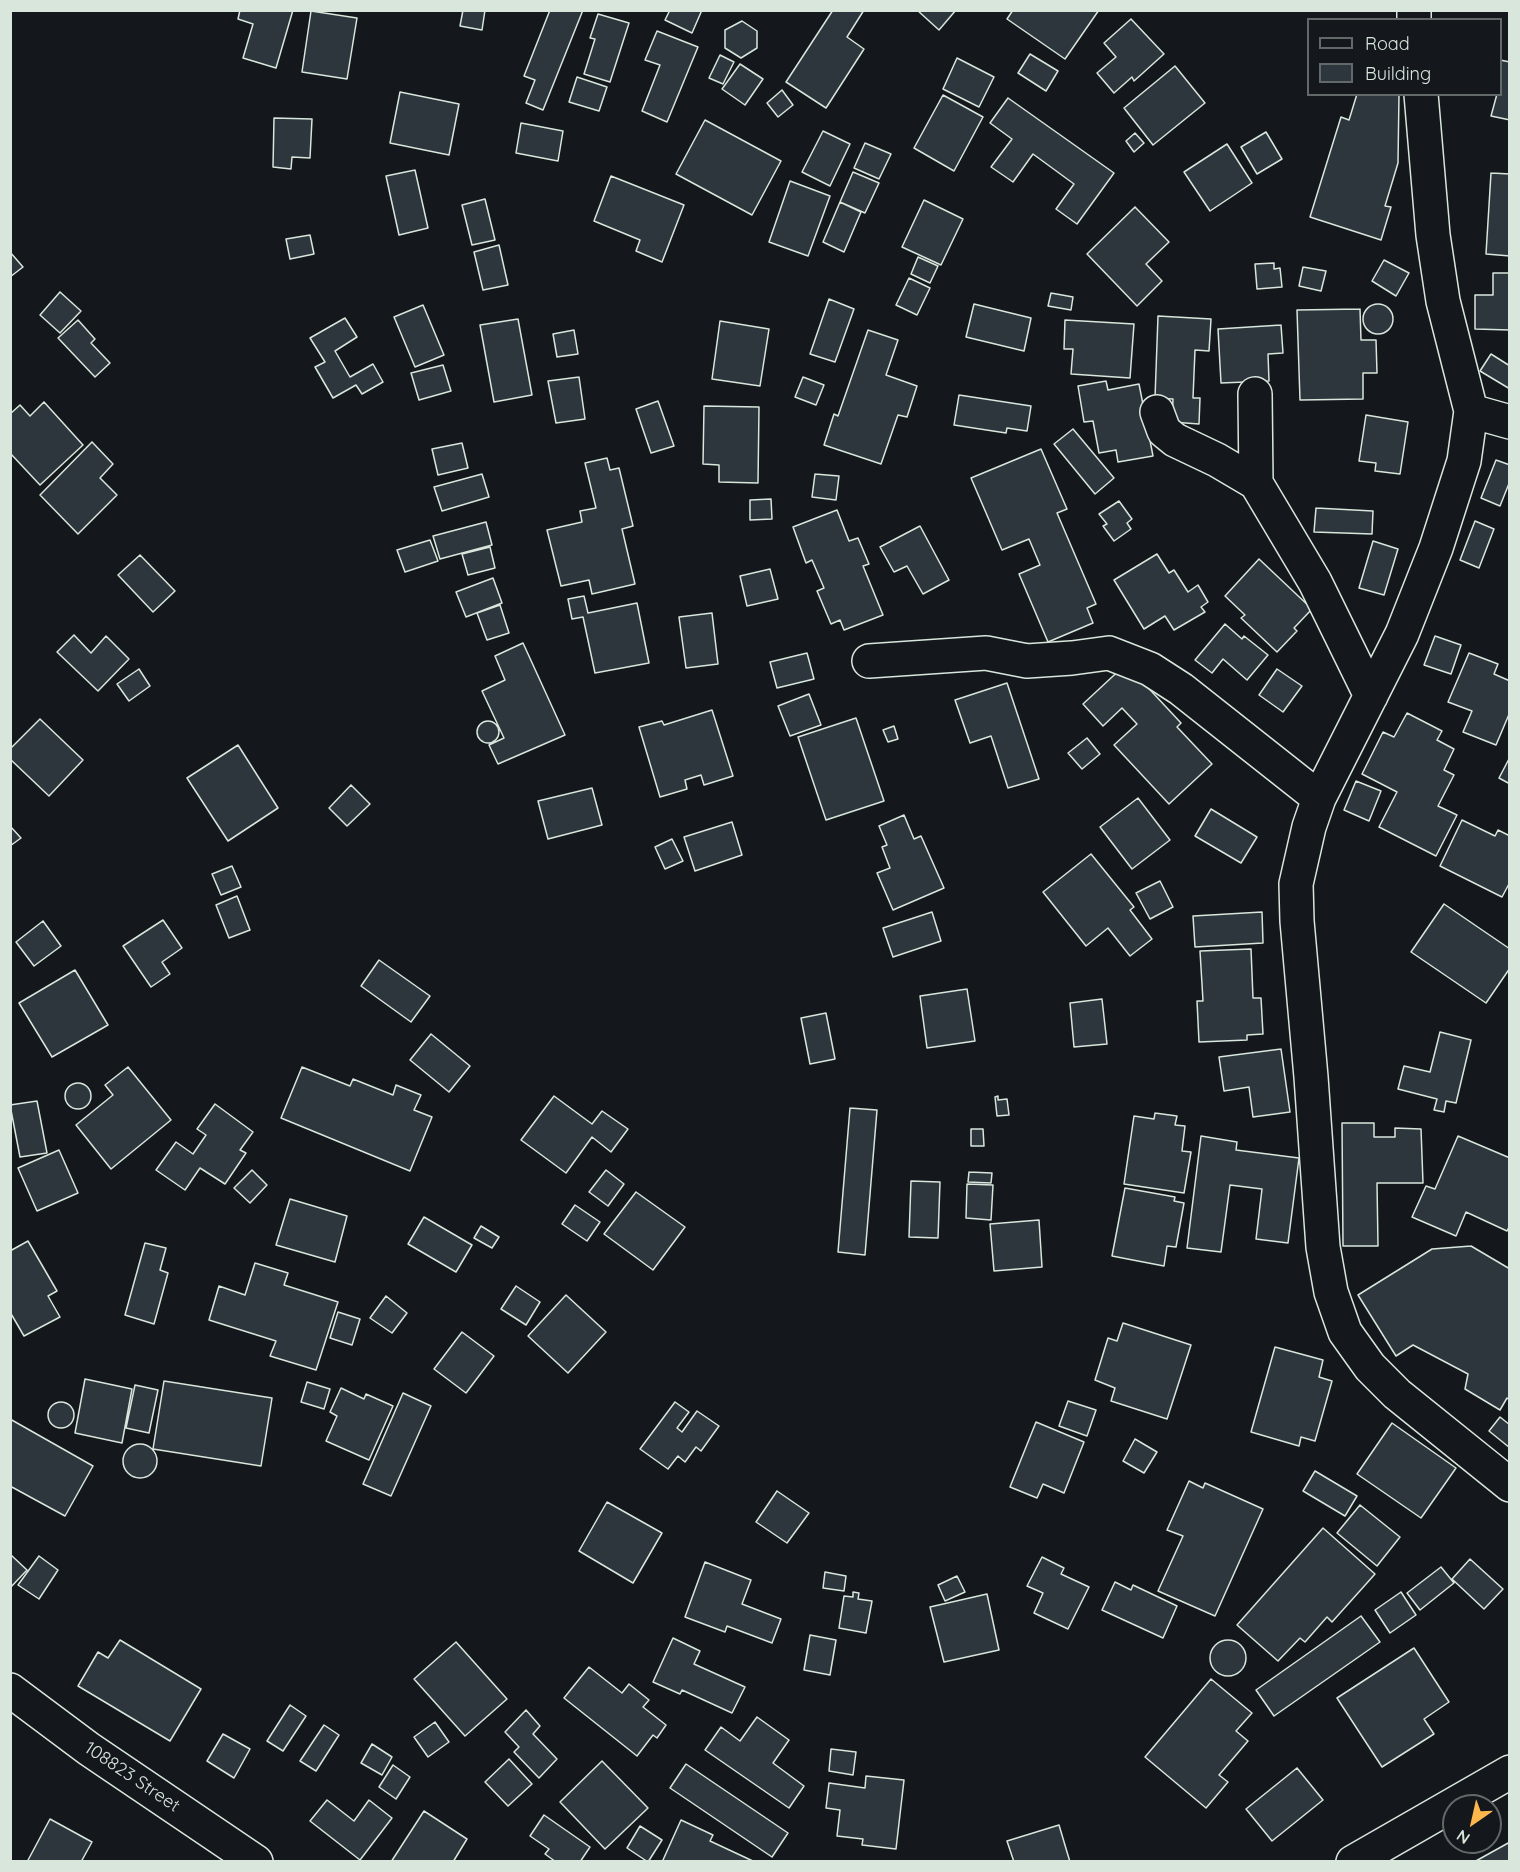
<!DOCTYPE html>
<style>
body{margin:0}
#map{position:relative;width:1520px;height:1872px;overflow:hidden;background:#14181c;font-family:Quicksand,sans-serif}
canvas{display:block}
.frame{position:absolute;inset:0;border:12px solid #d8e6dc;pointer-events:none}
.legend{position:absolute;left:1307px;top:18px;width:195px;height:78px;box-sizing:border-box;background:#14181c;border:2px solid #626a69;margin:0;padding:8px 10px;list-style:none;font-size:18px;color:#d8e6dc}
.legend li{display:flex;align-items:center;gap:12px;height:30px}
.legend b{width:30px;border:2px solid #626a69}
.north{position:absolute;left:1442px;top:1794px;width:60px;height:60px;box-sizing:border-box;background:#14181c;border:2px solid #626a69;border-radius:50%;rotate:214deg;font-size:16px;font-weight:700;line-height:24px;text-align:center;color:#d8e6dc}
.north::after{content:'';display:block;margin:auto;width:21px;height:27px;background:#ffb74d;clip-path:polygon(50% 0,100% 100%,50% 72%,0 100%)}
</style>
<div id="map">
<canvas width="1520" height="1872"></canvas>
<div class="frame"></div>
<ul class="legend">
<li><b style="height:8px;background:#14181c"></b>Road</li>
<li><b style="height:16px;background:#2c363c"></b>Building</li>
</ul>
<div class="north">N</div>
</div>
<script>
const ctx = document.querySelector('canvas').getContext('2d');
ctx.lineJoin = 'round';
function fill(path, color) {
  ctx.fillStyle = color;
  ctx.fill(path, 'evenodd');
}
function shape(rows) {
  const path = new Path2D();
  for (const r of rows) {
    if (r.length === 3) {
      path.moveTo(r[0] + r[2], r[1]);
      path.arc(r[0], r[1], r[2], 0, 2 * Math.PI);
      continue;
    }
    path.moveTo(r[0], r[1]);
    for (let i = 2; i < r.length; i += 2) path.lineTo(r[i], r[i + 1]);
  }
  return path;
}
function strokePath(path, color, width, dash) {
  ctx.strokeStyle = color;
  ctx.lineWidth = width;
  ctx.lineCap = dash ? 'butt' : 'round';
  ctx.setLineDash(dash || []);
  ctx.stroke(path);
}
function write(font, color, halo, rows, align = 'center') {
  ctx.font = font + ' Quicksand,sans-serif';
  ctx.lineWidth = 4.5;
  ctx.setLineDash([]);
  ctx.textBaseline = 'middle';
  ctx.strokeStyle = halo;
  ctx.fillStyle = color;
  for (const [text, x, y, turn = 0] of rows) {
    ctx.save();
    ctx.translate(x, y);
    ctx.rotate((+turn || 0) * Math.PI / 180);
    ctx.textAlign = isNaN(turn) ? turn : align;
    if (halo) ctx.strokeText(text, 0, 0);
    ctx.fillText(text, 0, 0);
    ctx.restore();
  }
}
const building = shape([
 [240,10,293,10,276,68,243,58,253,24,238,19,240,10],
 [463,10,485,10,482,30,460,26,463,10],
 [550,10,583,10,543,110,526,103,535,80,524,76,550,10],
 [670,10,702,10,692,33,665,20,670,10],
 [833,10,864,10,847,37,864,49,826,108,786,82,833,10],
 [917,10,956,10,939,30,917,10],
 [1013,10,1099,10,1065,59,1007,19,1013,10],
 [311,11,357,18,347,79,302,72,311,11],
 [598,14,629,23,610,82,584,74,595,39,590,38,598,14],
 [1131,19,1164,54,1134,81,1132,77,1114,93,1097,73,1116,57,1104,43,1131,19],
 [742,21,757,31,757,48,741,58,725,48,725,30,742,21],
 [657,31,698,47,667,122,642,111,660,65,645,60,657,31],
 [1030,54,1058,71,1046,91,1018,73,1030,54],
 [720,55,734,62,723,84,709,78,720,55],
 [957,58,994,77,979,107,943,89,957,58],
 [1500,60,1510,62,1510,120,1491,116,1497,94,1500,94,1500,60],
 [740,64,763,79,745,105,722,89,740,64],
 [1175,66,1205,103,1153,145,1124,108,1175,66],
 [577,77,607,87,599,111,569,102,577,77],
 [782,90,793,105,778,117,767,103,782,90],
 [400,92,459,104,449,155,390,143,400,92],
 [1357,94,1399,94,1398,163,1385,206,1391,207,1381,240,1310,217,1341,117,1349,120,1357,94],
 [943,95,983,117,954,171,914,148,943,95],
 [1008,98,1114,173,1077,224,1056,209,1074,184,1033,154,1013,182,991,167,1012,139,990,123,1008,98],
 [274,118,312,119,310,158,292,157,291,169,273,167,274,118],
 [705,120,781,161,752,215,676,174,705,120],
 [521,123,563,131,558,161,516,153,521,123],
 [823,131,850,144,830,186,802,172,823,131],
 [1266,132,1282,159,1257,174,1241,147,1266,132],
 [1135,133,1144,143,1134,152,1126,141,1135,133],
 [865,143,891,154,879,179,854,168,865,143],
 [1227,144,1252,183,1210,211,1184,172,1227,144],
 [415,170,428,228,399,235,386,176,415,170],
 [853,172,879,183,865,213,840,202,853,172],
 [1491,173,1510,174,1510,256,1486,254,1491,173],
 [611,176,684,205,662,262,636,251,640,240,594,221,611,176],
 [790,181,830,196,808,256,769,242,790,181],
 [485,199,495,240,472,245,462,205,485,199],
 [924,200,963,219,941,265,902,247,924,200],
 [840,202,861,212,844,252,823,242,840,202],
 [1135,207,1169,242,1146,264,1162,281,1137,306,1087,254,1135,207],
 [310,235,314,254,290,259,286,239,310,235],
 [499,245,508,285,483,290,474,252,499,245],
 [10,252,23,267,10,277,10,252],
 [918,257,938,266,930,283,911,274,918,257],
 [1384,260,1409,273,1396,296,1372,281,1384,260],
 [1274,263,1274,269,1280,268,1282,287,1257,289,1255,264,1274,263],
 [1303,267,1326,271,1321,291,1299,286,1303,267],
 [1493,273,1510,273,1510,330,1475,329,1475,295,1493,295,1493,273],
 [909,278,930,288,917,315,896,305,909,278],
 [60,292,81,311,60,333,40,315,60,292],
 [1051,293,1073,297,1071,310,1048,306,1051,293],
 [829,299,854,309,835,362,810,354,829,299],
 [1378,319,15],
 [974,304,1031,318,1024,351,966,337,974,304],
 [423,305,444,355,415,367,394,317,423,305],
 [1360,309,1361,340,1376,340,1377,373,1363,373,1363,399,1300,400,1297,310,1360,309],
 [1158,316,1211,319,1209,351,1195,350,1193,398,1200,398,1199,424,1172,422,1173,399,1155,398,1158,316],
 [345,318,357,337,335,351,350,377,373,364,383,382,362,394,356,385,333,398,315,367,325,362,310,338,345,318],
 [518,319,532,395,494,402,480,325,518,319],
 [78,320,95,339,91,343,110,363,95,377,58,338,78,320],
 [1065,320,1134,324,1130,378,1071,374,1073,349,1064,349,1065,320],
 [720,321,769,329,760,386,712,379,720,321],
 [1281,325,1283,353,1268,354,1269,381,1221,383,1218,329,1281,325],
 [574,330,578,354,557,357,553,334,574,330],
 [868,330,898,340,886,375,917,386,907,417,898,415,881,464,824,445,834,414,838,416,868,330],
 [1491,354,1510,366,1510,389,1480,371,1491,354],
 [443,365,451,391,419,400,411,373,443,365],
 [579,377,585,419,556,423,548,381,579,377],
 [803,377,824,385,816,405,795,397,803,377],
 [1106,381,1108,390,1139,384,1153,456,1118,462,1116,450,1099,453,1093,421,1084,422,1078,386,1106,381],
 [959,395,1031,406,1027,431,1007,428,1006,433,954,425,959,395],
 [658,401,674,446,651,453,636,409,658,401],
 [44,402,83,445,40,485,10,453,10,414,20,405,30,416,44,402],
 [704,406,759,407,758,483,719,482,719,465,703,464,704,406],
 [1366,415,1408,422,1400,474,1375,471,1376,463,1359,461,1366,415],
 [1073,429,1114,478,1095,494,1054,444,1073,429],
 [92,442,113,464,100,478,117,495,78,534,40,495,92,442],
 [462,443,468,468,438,475,432,449,462,443],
 [1041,449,1067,509,1057,513,1096,604,1087,608,1093,623,1048,642,1019,574,1040,565,1029,539,1002,550,971,478,1041,449],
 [607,458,610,470,619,468,633,526,622,529,635,584,592,594,589,580,561,586,547,530,582,522,580,511,596,508,585,463,607,458],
 [1496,460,1510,465,1510,481,1500,506,1481,498,1496,460],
 [482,474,489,497,442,511,434,487,482,474],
 [815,474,839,476,836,500,812,497,815,474],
 [771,499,772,519,750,520,750,500,771,499],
 [1119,501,1132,519,1127,523,1131,529,1114,541,1103,526,1107,524,1099,514,1119,501],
 [1316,508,1373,511,1372,534,1314,532,1316,508],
 [837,510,849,541,858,538,869,564,863,566,883,615,844,630,840,620,831,624,817,591,824,588,812,560,806,563,793,527,837,510],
 [1475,521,1494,529,1479,568,1460,560,1475,521],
 [486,522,492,545,440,559,433,536,486,522],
 [920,526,949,580,923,594,907,566,894,572,880,547,920,526],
 [430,540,438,561,405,572,397,550,430,540],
 [1373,541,1398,549,1384,595,1359,588,1373,541],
 [490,547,495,568,468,575,462,554,490,547],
 [1157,554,1169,573,1174,570,1188,592,1198,585,1208,602,1201,607,1205,612,1174,630,1165,616,1144,629,1114,580,1157,554],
 [140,555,175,591,153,612,118,575,140,555],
 [1259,559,1312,609,1294,628,1297,631,1277,652,1241,618,1245,615,1225,596,1259,559],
 [770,569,778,599,747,606,740,576,770,569],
 [493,578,502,603,466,617,456,592,493,578],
 [584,596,588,613,637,603,649,663,595,673,583,617,572,619,568,599,584,596],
 [500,605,509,633,487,640,477,613,500,605],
 [712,613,718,664,686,668,679,617,712,613],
 [1225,624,1242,639,1244,636,1268,655,1247,680,1223,659,1212,673,1195,660,1225,624],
 [74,635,91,653,106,636,129,659,98,691,57,652,74,635],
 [1435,636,1461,645,1451,674,1424,665,1435,636],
 [523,643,565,735,498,764,489,745,504,738,482,691,505,680,495,656,523,643],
 [807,653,814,679,777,688,770,662,807,653],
 [1469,653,1498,664,1494,674,1510,681,1510,712,1496,745,1463,732,1472,711,1448,702,1469,653],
 [1126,664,1181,723,1177,727,1212,764,1169,804,1114,745,1137,724,1122,708,1103,726,1083,704,1126,664],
 [139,669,150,686,129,701,117,684,139,669],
 [1277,669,1302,686,1283,712,1259,695,1277,669],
 [1007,683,1039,779,1008,788,991,736,970,743,955,700,1007,683],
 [809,694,821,725,790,736,778,706,809,694],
 [712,710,733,776,704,785,701,775,685,780,687,789,660,797,639,727,662,721,664,725,712,710],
 [1407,713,1442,731,1437,740,1454,749,1444,770,1454,775,1438,806,1457,815,1436,856,1379,827,1397,792,1362,774,1383,732,1394,737,1407,713],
 [856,718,884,801,826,820,798,737,856,718],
 [40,719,83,760,49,796,10,759,10,749,40,719],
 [488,732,11],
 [894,726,898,739,888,742,883,730,894,726],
 [1087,738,1100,754,1082,769,1068,753,1087,738],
 [238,745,278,808,228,841,187,778,238,745],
 [1510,757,1510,784,1499,778,1510,757],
 [1356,781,1381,791,1369,821,1344,810,1356,781],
 [351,785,370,804,347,826,329,808,351,785],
 [592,788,602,825,548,839,538,801,592,788],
 [1138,798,1170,840,1132,869,1100,827,1138,798],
 [1211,809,1257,837,1241,863,1195,836,1211,809],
 [904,815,914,839,921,836,944,888,893,910,877,873,890,868,882,847,887,845,879,826,904,815],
 [1462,820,1495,836,1498,830,1510,836,1510,882,1502,897,1440,866,1462,820],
 [732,822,742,855,695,871,684,837,732,822],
 [10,826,21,838,10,846,10,826],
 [672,839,683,861,665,869,655,847,672,839],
 [1091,854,1134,907,1130,910,1152,939,1130,956,1108,928,1086,946,1043,892,1091,854],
 [232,866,241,887,221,895,212,874,232,866],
 [1160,881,1173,907,1150,919,1136,893,1160,881],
 [237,896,250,930,229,938,216,905,237,896],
 [1444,904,1510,949,1510,968,1486,1003,1411,952,1444,904],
 [932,912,941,941,893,957,883,928,932,912],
 [1262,912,1263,943,1195,947,1193,916,1262,912],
 [163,920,182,948,162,962,170,974,151,987,123,946,163,920],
 [43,921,61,946,34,966,16,942,43,921],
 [1251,949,1253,998,1261,998,1263,1034,1247,1035,1247,1040,1199,1042,1197,1001,1203,1001,1200,951,1251,949],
 [379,960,430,996,411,1022,361,986,379,960],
 [75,970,108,1025,52,1057,19,1003,75,970],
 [967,989,975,1041,927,1048,920,996,967,989],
 [1102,999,1107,1044,1074,1047,1070,1003,1102,999],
 [826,1013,835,1059,810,1064,801,1018,826,1013],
 [1440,1032,1471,1040,1456,1103,1446,1101,1444,1112,1434,1110,1437,1099,1398,1089,1404,1066,1430,1072,1440,1032],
 [431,1034,470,1066,449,1092,410,1060,431,1034],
 [1281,1049,1290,1112,1253,1117,1249,1087,1224,1091,1219,1057,1281,1049],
 [128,1067,171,1120,111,1169,76,1125,113,1095,105,1085,128,1067],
 [302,1067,350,1086,353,1079,393,1095,396,1085,421,1095,414,1110,432,1117,410,1171,281,1118,302,1067],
 [78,1096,13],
 [554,1096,592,1124,602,1111,628,1129,611,1152,592,1137,566,1173,521,1140,554,1096],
 [998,1096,998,1100,1007,1099,1009,1115,997,1116,995,1097,998,1096],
 [37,1101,47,1153,20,1157,10,1105,37,1101],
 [215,1104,253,1132,240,1150,246,1153,225,1184,200,1168,185,1190,156,1170,176,1142,193,1154,206,1135,197,1129,215,1104],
 [850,1108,877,1110,865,1255,838,1252,850,1108],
 [1155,1113,1177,1116,1175,1125,1185,1126,1182,1151,1191,1152,1184,1193,1124,1184,1134,1116,1154,1119,1155,1113],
 [1342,1123,1374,1123,1374,1137,1395,1137,1395,1128,1421,1129,1423,1183,1377,1183,1378,1246,1343,1246,1342,1123],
 [971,1129,983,1129,984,1146,971,1146,971,1129],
 [1201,1136,1237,1142,1236,1150,1299,1158,1288,1243,1256,1239,1262,1189,1230,1185,1221,1252,1187,1248,1201,1136],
 [1458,1136,1510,1158,1510,1225,1507,1231,1466,1212,1456,1236,1412,1217,1426,1186,1435,1189,1458,1136],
 [59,1150,78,1193,37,1211,18,1168,59,1150],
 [252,1170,267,1185,250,1203,234,1188,252,1170],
 [606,1170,624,1184,608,1206,589,1192,606,1170],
 [969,1172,992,1173,991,1183,968,1182,969,1172],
 [911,1181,940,1182,938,1238,909,1237,911,1181],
 [967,1184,993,1185,991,1220,966,1218,967,1184],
 [1125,1188,1175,1197,1174,1201,1184,1203,1176,1247,1167,1246,1164,1266,1112,1256,1125,1188],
 [636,1192,685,1227,653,1270,604,1234,636,1192],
 [290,1199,347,1216,335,1262,276,1245,290,1199],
 [575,1205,600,1222,587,1241,562,1224,575,1205],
 [424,1217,472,1245,456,1272,408,1244,424,1217],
 [1039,1220,1042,1267,994,1271,990,1224,1039,1220],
 [481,1226,499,1237,492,1248,474,1238,481,1226],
 [28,1241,57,1291,48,1296,60,1317,24,1336,10,1312,10,1251,28,1241],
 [145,1243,166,1248,160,1270,168,1273,154,1324,125,1315,145,1243],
 [1471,1246,1510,1269,1510,1400,1507,1398,1500,1410,1465,1389,1468,1374,1413,1345,1396,1356,1358,1295,1432,1249,1471,1246],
 [255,1263,288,1273,284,1285,338,1302,316,1370,270,1356,276,1341,209,1320,219,1286,245,1295,255,1263],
 [516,1286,540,1302,526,1325,501,1309,516,1286],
 [566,1295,606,1332,568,1373,528,1336,566,1295],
 [386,1296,407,1313,392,1333,370,1318,386,1296],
 [338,1312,360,1319,352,1345,330,1338,338,1312],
 [1123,1323,1191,1345,1167,1419,1111,1401,1115,1388,1095,1380,1108,1338,1117,1341,1123,1323],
 [462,1332,494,1356,466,1393,434,1369,462,1332],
 [1275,1347,1323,1360,1319,1377,1332,1381,1315,1441,1301,1437,1299,1446,1251,1432,1275,1347],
 [85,1379,132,1389,122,1443,75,1433,85,1379],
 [164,1381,272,1398,261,1466,153,1449,164,1381],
 [307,1382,330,1389,324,1409,301,1402,307,1382],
 [135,1385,158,1390,149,1433,126,1428,135,1385],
 [341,1388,364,1399,366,1394,393,1406,369,1460,326,1441,337,1416,330,1412,341,1388],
 [403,1393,431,1406,391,1496,363,1484,403,1393],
 [1068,1401,1096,1410,1087,1436,1059,1426,1068,1401],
 [61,1415,13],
 [675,1402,689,1412,677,1428,682,1432,697,1411,719,1426,701,1451,696,1447,685,1462,678,1456,668,1469,640,1449,675,1402],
 [1500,1417,1510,1425,1510,1448,1489,1431,1500,1417],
 [10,1419,93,1466,65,1516,10,1486,10,1419],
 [1036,1422,1084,1442,1064,1493,1043,1484,1037,1498,1010,1487,1036,1422],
 [1392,1423,1456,1468,1421,1518,1357,1474,1392,1423],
 [1135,1439,1157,1452,1144,1473,1123,1461,1135,1439],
 [140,1461,17],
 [1315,1471,1357,1496,1345,1516,1303,1491,1315,1471],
 [1189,1481,1203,1488,1205,1483,1263,1509,1215,1616,1158,1591,1183,1536,1167,1530,1189,1481],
 [777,1491,809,1513,787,1543,756,1522,777,1491],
 [607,1502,662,1533,633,1583,579,1551,607,1502],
 [1360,1505,1400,1537,1377,1566,1337,1533,1360,1505],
 [1323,1528,1375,1574,1332,1622,1327,1617,1305,1642,1300,1638,1278,1661,1237,1625,1323,1528],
 [11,1555,27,1570,10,1588,10,1556,11,1555],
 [39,1556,58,1570,39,1599,18,1585,39,1556],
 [1042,1557,1064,1568,1061,1574,1089,1587,1068,1629,1034,1613,1043,1593,1027,1586,1042,1557],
 [1470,1559,1503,1589,1484,1609,1452,1579,1470,1559],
 [705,1562,751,1580,742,1604,781,1619,772,1643,727,1626,725,1632,685,1617,705,1562],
 [1441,1567,1454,1583,1420,1610,1407,1593,1441,1567],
 [825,1572,846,1576,844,1591,823,1588,825,1572],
 [957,1576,965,1592,945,1601,938,1585,957,1576],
 [1115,1582,1131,1590,1133,1585,1177,1606,1163,1638,1102,1610,1115,1582],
 [853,1592,859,1593,858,1599,872,1601,866,1633,839,1628,844,1596,853,1597,853,1592],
 [1401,1592,1416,1615,1390,1633,1375,1610,1401,1592],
 [987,1594,999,1650,944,1662,930,1607,987,1594],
 [1361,1616,1380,1642,1274,1716,1256,1690,1361,1616],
 [810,1635,836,1640,830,1675,804,1670,810,1635],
 [673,1638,700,1651,694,1664,745,1687,732,1713,682,1690,680,1694,653,1682,673,1638],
 [1228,1658,18],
 [120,1640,201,1689,170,1741,78,1686,98,1652,108,1658,120,1640],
 [456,1642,507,1699,465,1736,414,1679,456,1642],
 [1414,1648,1449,1702,1424,1719,1434,1734,1382,1767,1337,1698,1414,1648],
 [589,1667,622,1693,629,1684,649,1700,643,1707,666,1725,657,1738,653,1735,637,1756,564,1698,589,1667],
 [1211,1679,1252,1713,1236,1731,1248,1741,1219,1775,1228,1782,1206,1808,1145,1757,1211,1679],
 [290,1705,306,1716,283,1751,267,1741,290,1705],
 [526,1710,540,1726,533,1734,557,1759,539,1778,514,1752,519,1747,505,1732,526,1710],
 [757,1717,789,1740,773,1763,804,1786,789,1808,705,1750,721,1727,740,1741,757,1717],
 [435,1722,449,1742,428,1757,414,1737,435,1722],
 [324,1725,339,1735,316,1771,300,1761,324,1725],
 [223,1734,250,1749,234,1778,207,1761,223,1734],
 [372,1744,392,1757,382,1775,361,1763,372,1744],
 [831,1749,856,1752,853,1775,829,1771,831,1749],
 [509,1759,532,1784,508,1806,485,1782,509,1759],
 [602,1761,648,1808,605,1849,560,1802,602,1761],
 [686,1764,788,1833,772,1857,670,1788,686,1764],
 [393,1765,410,1777,396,1799,379,1787,393,1765],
 [1297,1768,1323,1800,1272,1841,1246,1809,1297,1768],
 [866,1776,904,1780,896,1849,862,1845,863,1839,837,1836,840,1810,826,1808,829,1783,865,1788,866,1776],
 [327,1800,354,1821,369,1800,392,1818,360,1860,310,1821,327,1800],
 [424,1811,467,1839,453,1862,391,1862,424,1811],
 [544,1815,590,1847,580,1862,556,1862,545,1854,549,1849,530,1836,544,1815],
 [50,1819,92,1842,81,1862,27,1862,50,1819],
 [681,1820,713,1835,710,1841,755,1862,666,1862,663,1860,681,1820],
 [1059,1825,1070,1862,1014,1862,1007,1841,1059,1825],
 [640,1826,662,1840,648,1862,627,1848,640,1826],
 [1510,1842,1510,1862,1474,1862,1510,1842]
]);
const street = shape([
 [1414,10,1414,20],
 [1421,94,1433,235,1443,301,1471,411],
 [1255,394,1256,483],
 [1157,412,1164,431,1175,440,1217,460,1256,483,1315,582,1371,696],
 [1510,422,1471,411,1464,461,1436,548,1402,634,1319,798,1309,827,1296,884,1297,921,1311,1077,1323,1247,1331,1292,1345,1332,1370,1367,1397,1394,1510,1485],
 [869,661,986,653,1027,661,1072,658,1109,653,1150,669,1181,689,1319,798],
 [10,1690,89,1749,256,1862],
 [1353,1862,1510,1772]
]);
const streetNames = [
 ["108823 Street",132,1777,34]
];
fill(building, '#2c363c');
strokePath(building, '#d8e6dc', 1.5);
strokePath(street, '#d8e6dc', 36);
strokePath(street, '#14181c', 33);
write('18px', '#d8e6dc', '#14181c', streetNames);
</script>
